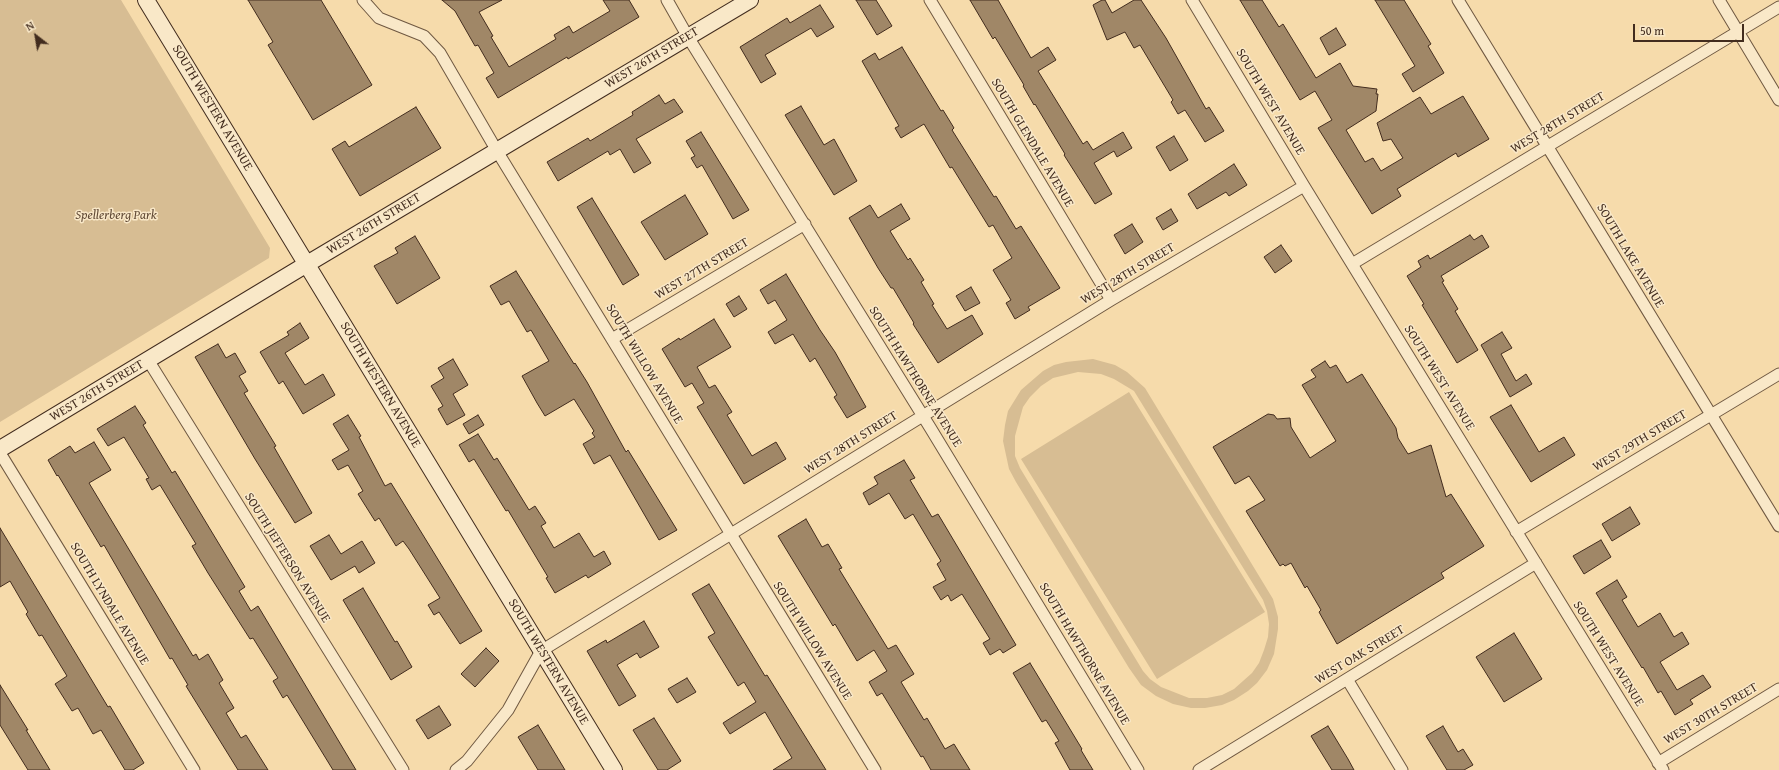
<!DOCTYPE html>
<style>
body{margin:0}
#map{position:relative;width:1779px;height:770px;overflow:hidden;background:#f6dbab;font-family:"Gentium Book Plus",serif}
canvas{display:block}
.north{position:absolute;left:16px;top:16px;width:40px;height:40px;-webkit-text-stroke:3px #f9e8c8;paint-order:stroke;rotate:329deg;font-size:11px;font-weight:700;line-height:16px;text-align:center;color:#422c1e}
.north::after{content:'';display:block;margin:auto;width:14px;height:18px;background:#422c1e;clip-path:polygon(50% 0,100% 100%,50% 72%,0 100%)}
.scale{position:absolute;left:1633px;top:24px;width:111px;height:18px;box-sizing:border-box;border:2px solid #422c1e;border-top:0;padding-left:5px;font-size:12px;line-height:14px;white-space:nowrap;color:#422c1e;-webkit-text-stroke:3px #f9e8c8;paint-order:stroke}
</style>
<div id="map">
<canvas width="1779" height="770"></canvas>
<div class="north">N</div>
<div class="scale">50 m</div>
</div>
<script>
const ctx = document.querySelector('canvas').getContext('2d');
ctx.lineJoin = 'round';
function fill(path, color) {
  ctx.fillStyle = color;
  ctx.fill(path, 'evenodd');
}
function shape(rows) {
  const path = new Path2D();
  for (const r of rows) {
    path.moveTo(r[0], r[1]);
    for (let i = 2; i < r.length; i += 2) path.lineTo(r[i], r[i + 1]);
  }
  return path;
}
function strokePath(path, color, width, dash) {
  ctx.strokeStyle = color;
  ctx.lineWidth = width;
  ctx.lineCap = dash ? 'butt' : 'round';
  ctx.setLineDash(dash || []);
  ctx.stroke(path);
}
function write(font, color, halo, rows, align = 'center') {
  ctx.font = font + ' "Gentium Book Plus",serif';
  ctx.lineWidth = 3;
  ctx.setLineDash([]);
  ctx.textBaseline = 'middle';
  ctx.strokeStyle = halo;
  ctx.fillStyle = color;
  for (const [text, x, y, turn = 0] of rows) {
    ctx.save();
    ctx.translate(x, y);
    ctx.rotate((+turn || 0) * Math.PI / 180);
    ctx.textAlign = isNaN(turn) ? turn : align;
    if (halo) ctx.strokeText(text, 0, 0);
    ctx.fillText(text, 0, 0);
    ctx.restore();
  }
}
const green = shape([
 [0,0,121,0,270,248,269,258,0,422],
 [1093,359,1115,365,1127,372,1145,388,1273,599,1278,617,1278,629,1274,654,1267,670,1257,683,1248,691,1234,700,1222,705,1205,708,1191,708,1173,704,1156,696,1141,685,1129,668,1016,482,1009,469,1003,441,1005,425,1008,411,1021,390,1043,371,1054,365,1066,362],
 [1078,372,1101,374,1114,379,1134,391,1263,600,1267,611,1269,624,1268,637,1264,650,1259,663,1252,673,1234,689,1222,695,1207,698,1189,698,1161,687,1150,679,1143,671,1020,468,1015,456,1015,436,1023,407,1030,397,1041,386,1053,378],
 [1129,392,1265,612,1157,679,1021,459]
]);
const building = shape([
 [248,0,321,0,372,85,313,120,268,45,273,42,248,0],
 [442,0,502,0,479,12,493,36,491,37,509,67,556,39,554,35,569,26,573,33,610,11,603,0,629,0,639,17,568,59,567,57,498,98,486,78,494,73,478,45,475,46,455,11,442,0],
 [856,0,876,0,892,26,877,35,856,0],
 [970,0,998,0,1031,58,1048,47,1056,60,1038,71,1083,144,1087,141,1093,150,1123,132,1132,148,1117,157,1114,151,1094,163,1112,194,1095,204,1064,155,1065,154,1035,104,1034,105,1023,86,1024,85,995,37,993,39,970,0],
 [1102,0,1105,0,1112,13,1134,0,1141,0,1166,38,1206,109,1209,107,1224,131,1205,142,1185,110,1178,114,1171,102,1173,100,1140,45,1134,48,1125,32,1107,40,1093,5,1102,0],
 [1240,0,1262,0,1279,27,1283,24,1316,78,1340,63,1353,86,1377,89,1376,94,1378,94,1376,111,1346,130,1365,162,1373,158,1381,171,1403,158,1391,139,1383,141,1377,123,1420,97,1431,114,1463,96,1489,139,1458,157,1456,153,1397,189,1401,196,1372,214,1318,128,1332,120,1315,91,1300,100,1240,0],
 [1375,0,1404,0,1431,44,1428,46,1444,73,1413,92,1402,74,1415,66,1375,0],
 [820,5,834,27,817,37,811,28,765,55,776,74,761,83,740,47,787,18,790,23,820,5],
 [1336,28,1346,45,1329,55,1320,38,1336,28],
 [902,47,941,111,943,110,954,128,952,130,994,197,996,196,1016,229,1021,226,1060,288,1028,307,1030,310,1015,319,1006,303,1011,300,993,270,1012,258,993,225,989,227,952,167,950,168,924,124,901,138,895,128,899,126,862,61,875,53,879,60,902,47],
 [659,95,665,104,674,99,683,112,636,139,651,163,634,173,620,149,610,155,608,151,558,181,547,162,588,138,590,141,633,115,632,112,659,95],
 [801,106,824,145,834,139,857,181,834,195,785,115,801,106],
 [416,107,441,148,360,196,332,149,345,141,349,147,416,107],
 [701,132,749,210,733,219,702,165,697,168,691,158,695,156,686,141,701,132],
 [1174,136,1188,160,1170,171,1156,147,1174,136],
 [1234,164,1247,185,1229,196,1226,192,1197,209,1188,194,1234,164],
 [685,195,708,234,665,260,641,222,685,195],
 [592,198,639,275,623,285,577,207,592,198],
 [901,204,910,219,890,231,908,260,910,258,924,280,921,282,934,304,932,305,947,329,972,315,983,334,938,363,913,324,914,323,893,288,891,288,878,268,849,218,870,205,878,218,901,204],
 [1171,209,1178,221,1163,230,1156,218,1171,209],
 [1132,224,1143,242,1125,254,1114,235,1132,224],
 [1470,235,1474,240,1482,235,1489,247,1441,276,1444,281,1442,282,1458,309,1455,311,1478,350,1457,363,1422,305,1424,304,1407,276,1421,267,1418,261,1428,255,1430,259,1470,235],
 [415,236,440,278,397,304,374,266,398,253,395,248,415,236],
 [1281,245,1292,261,1275,273,1264,257,1281,245],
 [516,271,574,364,575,363,587,382,626,452,628,450,677,530,659,540,610,455,594,464,583,444,595,437,592,433,594,431,574,399,545,416,537,403,522,376,549,361,531,330,527,332,509,301,501,305,490,286,516,271],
 [786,274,820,330,835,352,866,407,847,418,834,397,837,395,815,358,810,362,793,334,775,344,768,332,787,320,775,300,768,304,760,290,786,274],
 [971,287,980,303,965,311,956,296,971,287],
 [739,296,747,309,734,317,726,304,739,296],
 [714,319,731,347,697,367,709,388,715,385,732,412,727,415,752,456,776,442,786,459,744,484,697,407,704,403,692,383,685,387,662,349,679,338,680,340,714,319],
 [300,323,309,338,285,353,305,385,323,374,335,395,303,414,283,381,279,384,260,352,289,335,287,332,300,323],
 [1502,332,1512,348,1501,354,1516,381,1526,374,1532,384,1510,397,1481,345,1502,332],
 [218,344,226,358,235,353,246,372,239,376,248,391,244,393,276,446,274,447,312,513,295,523,255,459,195,357,218,344],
 [453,359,468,385,453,394,465,415,447,425,438,409,443,406,431,386,444,378,438,368,453,359],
 [1325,361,1330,368,1336,365,1347,383,1362,374,1396,428,1398,438,1408,454,1431,445,1446,497,1451,494,1484,546,1441,573,1444,578,1337,644,1319,612,1321,610,1307,586,1305,588,1291,563,1285,566,1283,564,1280,566,1246,511,1265,500,1249,476,1235,484,1213,447,1268,414,1274,415,1277,419,1290,418,1291,427,1310,458,1336,441,1302,385,1316,377,1311,370,1325,361],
 [1511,405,1539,452,1564,437,1575,455,1531,482,1490,417,1511,405],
 [135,406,146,423,143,425,172,473,175,471,245,587,239,591,251,611,258,606,356,770,333,770,287,695,283,698,273,681,278,678,253,638,250,639,208,573,192,546,196,544,160,485,152,490,146,479,149,478,124,437,108,446,97,429,135,406],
 [348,415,361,436,359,437,385,486,391,483,482,631,460,644,439,612,434,615,428,605,440,598,409,549,403,541,396,546,379,518,375,521,358,494,363,491,348,465,338,470,332,460,349,450,333,424,348,415],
 [478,415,484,425,469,434,463,424,478,415],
 [478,434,494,460,497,458,529,510,535,506,546,523,541,526,554,548,579,533,594,557,604,551,611,564,588,578,586,575,555,593,546,578,548,577,508,510,506,511,474,459,469,462,459,445,478,434],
 [94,442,111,470,89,483,193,656,196,654,199,660,208,654,223,680,219,683,234,708,226,713,241,738,246,735,268,770,238,770,186,686,188,685,172,658,170,659,104,545,101,547,58,475,57,476,48,460,70,446,75,453,94,442],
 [904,460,915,478,910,480,932,517,938,514,1016,645,1003,653,1000,649,990,655,983,643,990,639,962,594,951,601,948,595,941,600,933,587,946,580,937,564,941,561,913,514,905,519,889,493,869,505,863,493,878,484,874,477,904,460],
 [1630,507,1640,524,1612,541,1602,524,1630,507],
 [806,519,822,547,828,544,842,568,839,569,888,649,896,645,914,674,901,682,924,720,927,718,945,749,954,744,970,770,931,770,923,756,921,757,882,693,877,696,869,682,887,671,874,650,857,661,835,624,833,626,778,536,806,519],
 [0,528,108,707,110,706,144,763,133,770,125,770,101,730,93,734,78,708,72,711,55,684,67,676,42,635,39,636,26,614,28,612,10,581,0,587,0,528],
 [329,535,341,554,362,541,375,563,359,573,355,566,331,580,310,546,329,535],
 [1601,540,1611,557,1584,574,1573,556,1601,540],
 [1617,580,1627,597,1622,600,1638,627,1660,613,1674,637,1682,632,1689,644,1660,662,1677,690,1703,675,1711,687,1690,700,1693,704,1675,715,1661,691,1658,693,1643,667,1642,668,1596,593,1617,580],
 [709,584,765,676,767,675,826,770,773,770,792,758,765,712,730,734,723,723,756,702,744,682,738,686,708,637,715,633,692,594,709,584],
 [363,588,395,642,397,641,412,667,391,680,343,600,363,588],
 [644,621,659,647,640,658,637,653,617,665,636,696,619,706,587,651,606,640,607,643,644,621],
 [1514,633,1542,679,1504,702,1476,657,1514,633],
 [486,648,499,661,475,687,461,674,486,648],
 [1030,663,1082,749,1081,750,1093,770,1070,770,1055,743,1059,741,1046,720,1042,722,1013,673,1030,663],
 [687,678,696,692,677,703,668,689,687,678],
 [0,685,28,730,26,730,50,770,28,770,0,725,0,685],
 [439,706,451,725,428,739,416,720,439,706],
 [654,718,681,761,667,770,658,770,633,730,654,718],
 [538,725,565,770,538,770,518,737,538,725],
 [1328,726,1348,759,1354,770,1332,770,1311,736,1328,726],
 [1443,726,1458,752,1463,749,1473,765,1464,770,1447,770,1426,736,1443,726]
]);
const street = shape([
 [363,0,379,18,424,36,440,53,497,151,875,770],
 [667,0,688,37,931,429,1138,770],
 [930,0,1111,300],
 [1192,0,1304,186,1663,770],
 [1458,0,1779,526],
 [1719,0,1779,100],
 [1352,264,1779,7],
 [612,339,805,224],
 [148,360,403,770],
 [0,453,194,770],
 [1516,532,1779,374],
 [1347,679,1402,770],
 [1658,763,1779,689],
 [456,770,467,761,508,710,541,651,1111,300,1304,186],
 [1199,770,1536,563]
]);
const secondary = shape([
 [146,0,614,770],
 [0,449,307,264,750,0]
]);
const streetNames = [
 ["WEST 26TH STREET",652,58,-31],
 ["SOUTH WEST AVENUE",1270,102,59],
 ["SOUTH WESTERN AVENUE",212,108,59],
 ["WEST 28TH STREET",1558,123,-31],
 ["SOUTH GLENDALE AVENUE",1032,143,59],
 ["WEST 26TH STREET",374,224,-31],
 ["SOUTH LAKE AVENUE",1630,256,59],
 ["WEST 27TH STREET",702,269,-31],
 ["WEST 28TH STREET",1128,274,-31],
 ["SOUTH WILLOW AVENUE",644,364,59],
 ["SOUTH HAWTHORNE AVENUE",915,377,58],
 ["SOUTH WEST AVENUE",1439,378,58],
 ["SOUTH WESTERN AVENUE",380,385,59],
 ["WEST 26TH STREET",97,391,-31],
 ["WEST 29TH STREET",1640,441,-31],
 ["WEST 28TH STREET",851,443,-32],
 ["SOUTH JEFFERSON AVENUE",287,558,58],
 ["SOUTH LYNDALE AVENUE",109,604,59],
 ["SOUTH WILLOW AVENUE",812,641,58],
 ["SOUTH HAWTHORNE AVENUE",1084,654,59],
 ["SOUTH WEST AVENUE",1608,654,58],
 ["WEST OAK STREET",1360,655,-31],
 ["SOUTH WESTERN AVENUE",548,662,59],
 ["WEST 30TH STREET",1711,714,-31]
];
const parkNames = [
 ["Spellerberg Park",116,216]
];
fill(green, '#d7bd93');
fill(building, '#a08767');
strokePath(building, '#422c1e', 1);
strokePath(street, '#6f5841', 13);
strokePath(secondary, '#422c1e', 18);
strokePath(street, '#f9e8c8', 11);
strokePath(secondary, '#f9e8c8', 16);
write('13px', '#422c1e', '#f9e8c8', streetNames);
write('italic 13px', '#604935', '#f9e8c8', parkNames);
</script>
